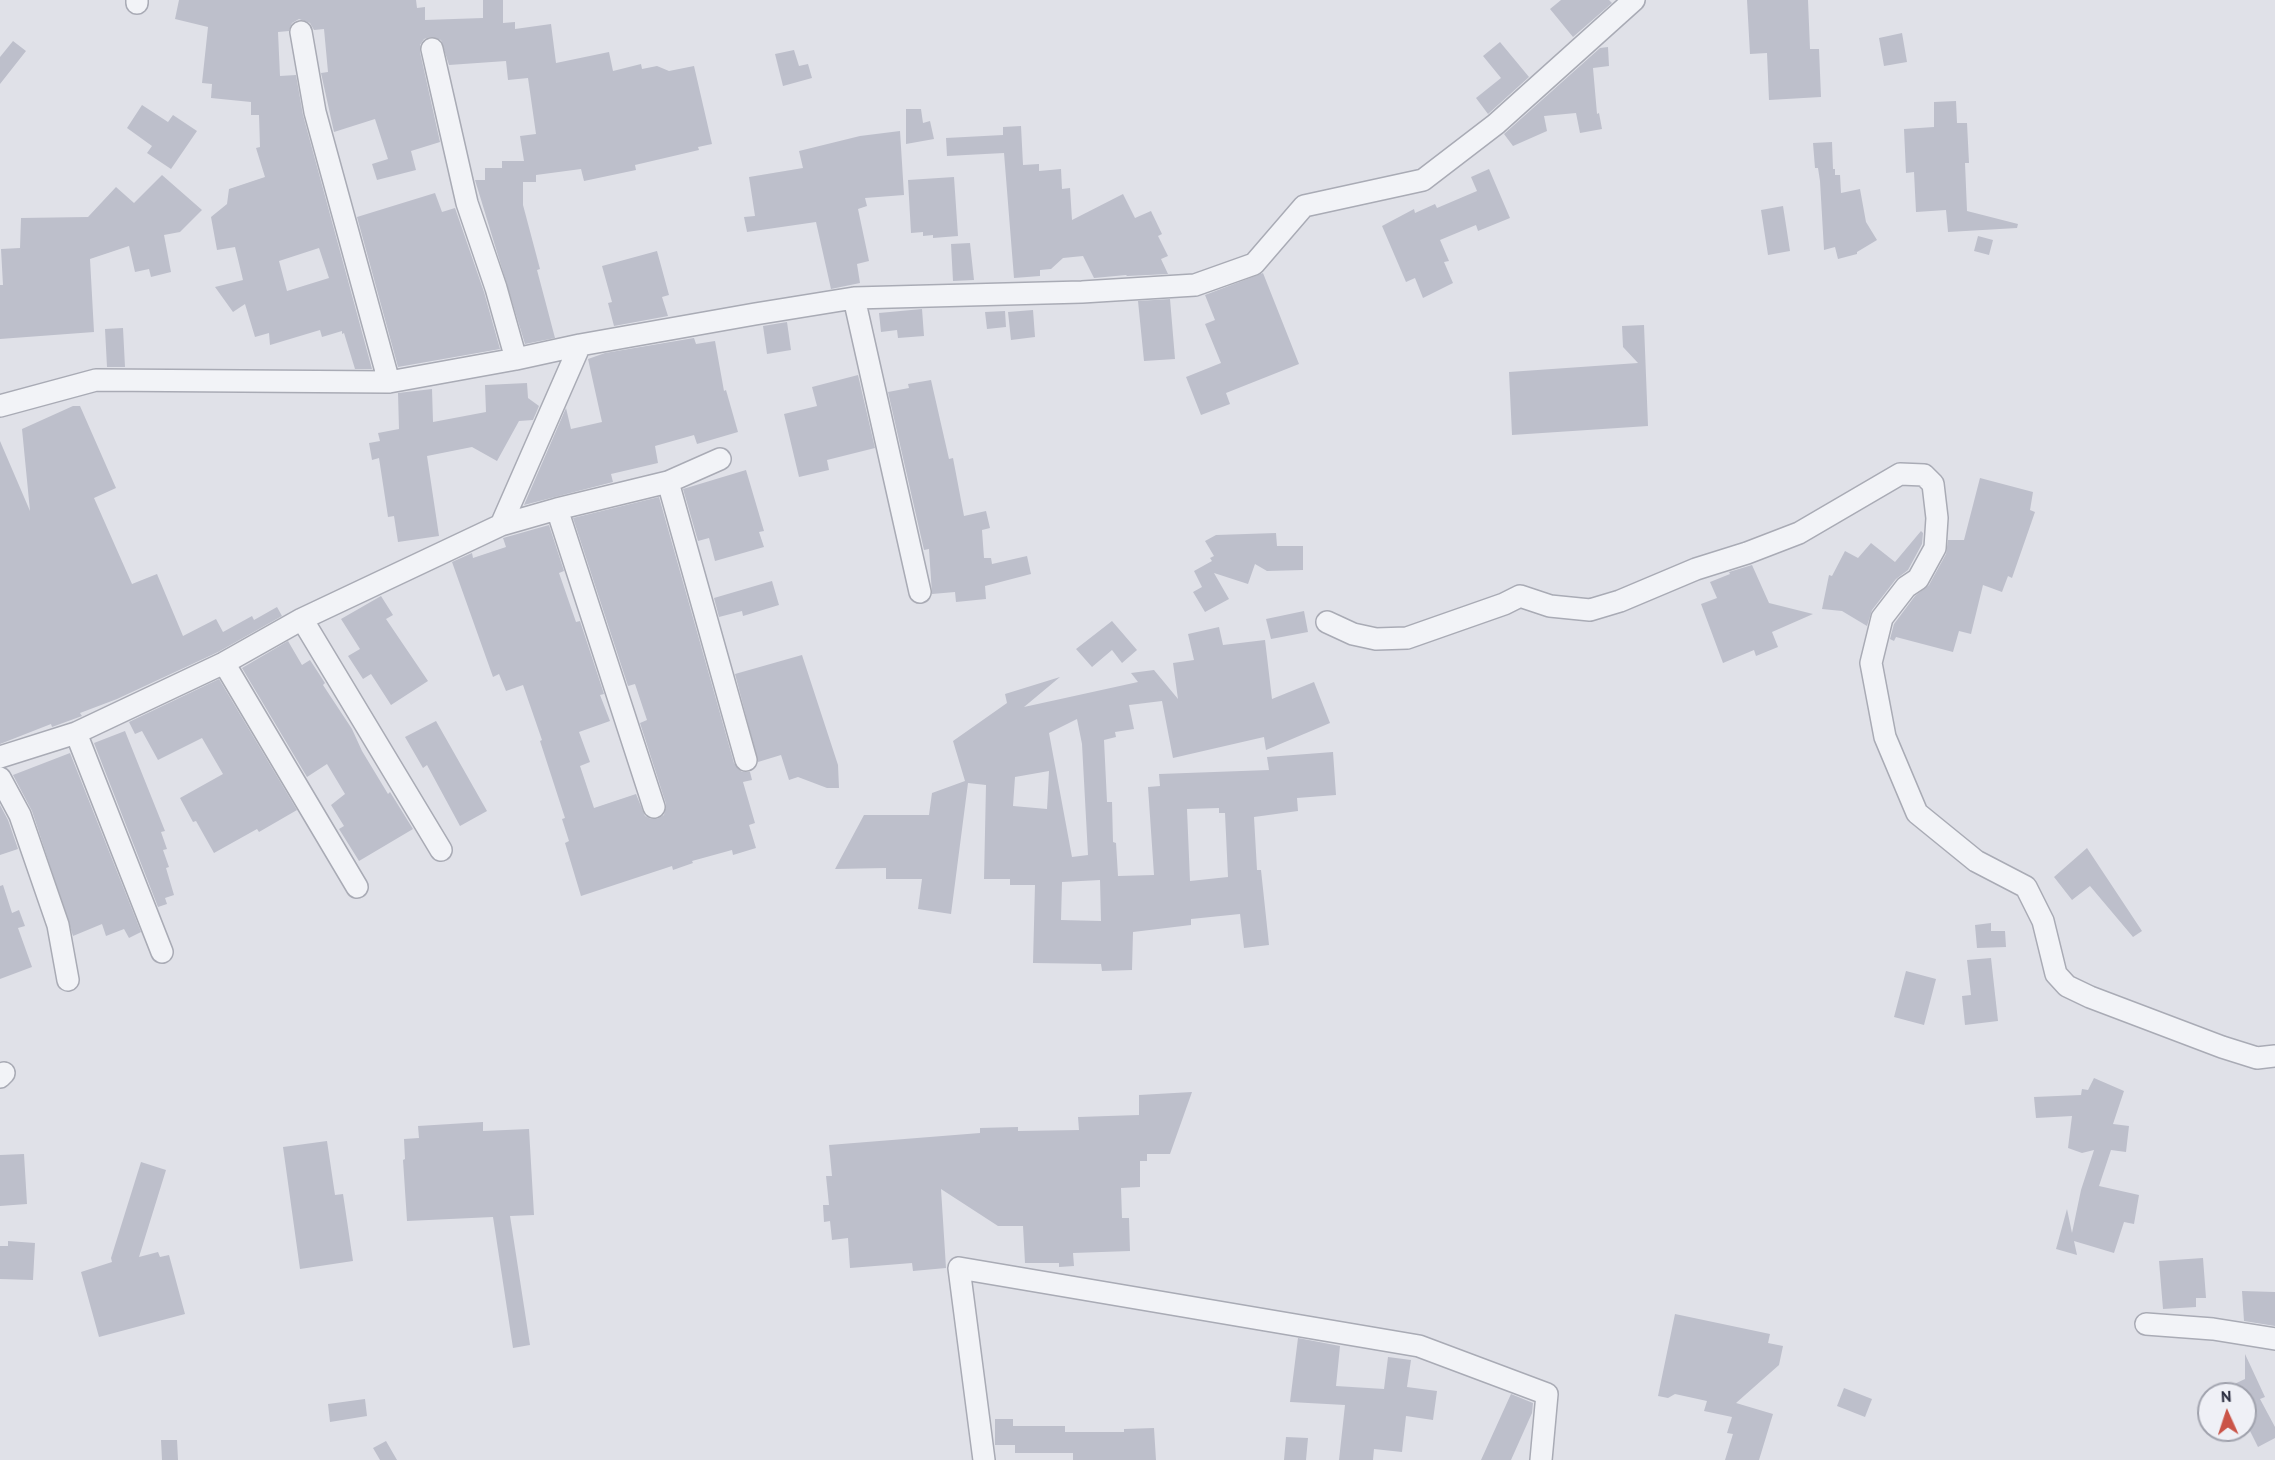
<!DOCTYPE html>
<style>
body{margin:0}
#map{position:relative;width:2275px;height:1460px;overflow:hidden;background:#e0e1e8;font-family:"PT Sans",sans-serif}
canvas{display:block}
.north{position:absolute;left:2197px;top:1382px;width:60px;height:60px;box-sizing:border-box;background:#eff0f6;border:2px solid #a0a2ad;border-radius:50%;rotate:357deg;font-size:16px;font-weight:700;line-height:24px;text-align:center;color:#292c3f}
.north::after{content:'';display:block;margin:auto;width:21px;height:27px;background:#ca5448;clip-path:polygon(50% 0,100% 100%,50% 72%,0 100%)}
</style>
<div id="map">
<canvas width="2275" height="1460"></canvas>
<div class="north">N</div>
</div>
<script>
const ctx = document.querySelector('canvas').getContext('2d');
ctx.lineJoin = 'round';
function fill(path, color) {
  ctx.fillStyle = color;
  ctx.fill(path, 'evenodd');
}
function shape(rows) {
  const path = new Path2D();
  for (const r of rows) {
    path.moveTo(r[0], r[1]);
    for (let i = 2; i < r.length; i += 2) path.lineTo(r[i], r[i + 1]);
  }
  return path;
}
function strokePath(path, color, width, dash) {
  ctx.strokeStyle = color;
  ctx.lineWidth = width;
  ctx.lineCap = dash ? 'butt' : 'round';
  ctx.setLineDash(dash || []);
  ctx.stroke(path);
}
const building = shape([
 [179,0,416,0,417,8,425,7,425,20,483,18,483,0,503,0,503,23,515,22,515,29,551,24,556,63,609,52,613,71,641,64,642,69,657,66,669,71,694,66,712,144,698,147,699,150,635,165,636,170,584,181,581,169,536,175,536,182,523,182,523,205,540,269,537,270,555,338,525,344,475,180,485,180,485,168,502,168,502,161,524,161,520,136,536,134,528,78,508,80,506,61,449,65,441,40,430,37,424,39,420,45,420,52,440,142,411,151,416,170,377,180,372,164,388,159,375,119,334,132,321,73,328,72,324,29,314,30,310,23,299,19,292,23,289,31,278,32,280,76,296,75,303,115,372,369,355,369,344,333,342,334,342,331,322,337,320,330,270,345,269,333,255,337,245,304,233,312,215,287,243,280,235,247,217,250,211,217,227,204,229,189,265,177,256,148,260,147,259,115,251,115,251,102,211,98,212,84,202,83,208,27,175,19],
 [319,248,329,278,287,291,279,261],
 [1561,0,1609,0,1612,3,1573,37,1550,9],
 [1747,0,1808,0,1810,49,1819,49,1821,97,1769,100,1767,53,1750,54],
 [1902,33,1907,62,1884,66,1879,38],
 [13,41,26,51,0,84,0,57],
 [1500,42,1529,77,1488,114,1476,98,1501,78,1483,56],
 [1608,47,1609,66,1593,68,1597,114,1599,113,1602,129,1580,133,1576,113,1544,116,1547,131,1513,146,1504,134,1600,48],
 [794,50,799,66,808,64,812,78,783,86,775,54],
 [1956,101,1957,123,1967,123,1969,163,1965,163,1967,211,2018,224,2017,228,1948,232,1946,210,1916,212,1914,172,1906,173,1904,129,1934,127,1934,102],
 [142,105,168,122,173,115,197,131,171,169,147,153,152,146,127,128],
 [906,109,921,109,923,123,930,121,934,139,906,144],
 [1021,126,1023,165,1039,164,1039,171,1061,169,1062,189,1070,188,1072,220,1123,194,1135,218,1151,211,1162,234,1158,236,1168,256,1161,259,1168,274,1127,276,1126,275,1094,278,1083,256,1063,258,1051,269,1040,270,1040,276,1014,278,1004,153,947,156,946,138,1003,135,1003,127],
 [900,131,904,195,865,198,867,206,858,209,869,261,857,264,860,283,831,289,816,222,747,232,744,217,755,216,749,177,803,168,799,151,860,136],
 [1832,142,1833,169,1835,169,1835,175,1840,175,1841,193,1860,189,1866,222,1877,240,1857,252,1857,254,1838,259,1835,247,1824,250,1820,181,1818,168,1815,168,1813,143],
 [1489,169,1510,218,1478,231,1476,225,1440,240,1449,261,1444,262,1453,283,1423,298,1415,278,1406,282,1382,226,1414,209,1415,213,1435,204,1437,208,1477,191,1471,177],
 [162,175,202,210,180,232,164,235,171,272,151,277,149,269,135,272,129,246,90,259,94,332,0,339,0,285,3,285,1,249,20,248,21,218,88,217,116,187,134,203],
 [954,177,958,236,933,238,933,235,923,236,923,232,911,233,908,180],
 [435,193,442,212,455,208,484,292,500,349,398,367,357,217],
 [1783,206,1790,251,1768,255,1761,210],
 [1978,236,1993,240,1989,255,1974,251],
 [970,243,974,280,953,281,951,244],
 [657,251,669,295,662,297,668,316,614,326,608,303,612,302,602,266],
 [1263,273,1299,364,1226,393,1230,404,1201,415,1186,377,1221,363,1205,324,1215,320,1205,295],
 [1170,299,1175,359,1144,361,1138,301],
 [922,309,924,336,898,338,897,330,881,332,879,313],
 [1033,310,1035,337,1011,340,1008,312],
 [1005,311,1006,327,987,329,985,312],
 [787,322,791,350,767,354,763,326],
 [1644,325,1648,426,1512,435,1509,372,1638,363,1623,347,1622,326],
 [123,328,125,367,107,367,105,329],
 [694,338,696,344,715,341,724,391,726,390,738,432,697,444,694,435,655,446,658,463,611,474,613,482,524,505,566,408,571,429,602,422,588,359,605,353],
 [858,375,875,448,827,460,829,470,799,477,784,414,817,406,812,387],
 [931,380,949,459,953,458,964,516,986,511,990,528,982,530,984,558,991,558,992,564,1027,556,1031,574,985,586,986,599,956,602,955,592,932,594,929,549,924,550,888,392,909,388,908,384],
 [527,383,528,398,539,406,533,420,519,421,497,461,472,447,427,456,439,536,398,542,394,516,388,517,379,458,372,460,369,443,380,441,378,433,399,429,398,393,432,389,433,422,486,412,485,385],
 [73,406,80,406,116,488,94,498,132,584,157,574,183,636,216,619,223,632,252,616,254,620,277,607,282,616,218,652,117,699,80,713,82,716,52,727,51,724,0,744,0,441,30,511,22,429],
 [746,470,764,531,759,532,764,547,715,561,709,538,698,541,683,489],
 [1980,478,2033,492,2030,510,2035,512,2012,578,2008,576,2002,592,1983,585,1971,634,1959,631,1953,652,1896,637,1894,641,1890,639,1894,624,1915,596,1929,585,1946,554,1948,540,1964,540],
 [659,497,734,763,742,772,750,772,752,780,743,782,755,823,749,825,756,848,733,855,732,850,692,861,693,863,673,870,672,866,581,896,565,843,569,841,562,819,565,818,540,741,542,740,523,685,506,691,499,674,493,677,452,562,472,553,473,558,506,547,503,538,549,525,564,571,559,573,576,622,580,621,604,694,600,695,610,721,579,732,590,762,580,766,594,808,636,794,645,816,651,819,657,819,664,815,666,804,640,723,647,720,635,684,628,686,573,518],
 [1921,531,1923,533,1922,544,1908,570,1896,579,1872,610,1867,626,1842,611,1822,609,1829,575,1832,576,1845,551,1858,558,1871,543,1895,562],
 [1276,533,1277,546,1303,546,1303,570,1267,571,1255,564,1248,584,1214,573,1229,599,1205,612,1193,592,1202,587,1194,571,1212,561,1210,558,1214,556,1205,541,1216,535],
 [1752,565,1769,603,1813,614,1772,632,1778,647,1756,656,1754,650,1723,663,1701,604,1717,598,1710,582,1730,574,1729,572],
 [772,581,779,605,743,616,742,611,719,617,714,598],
 [381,596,393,615,386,619,428,681,391,705,371,674,363,679,348,656,360,649,341,619],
 [1304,611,1308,632,1271,639,1266,619],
 [1112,621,1137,650,1122,663,1112,650,1092,667,1076,649],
 [1219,627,1223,645,1265,640,1272,699,1314,682,1330,723,1266,750,1264,737,1173,758,1162,701,1129,705,1134,729,1115,732,1116,737,1104,740,1107,802,1112,802,1113,842,1116,843,1118,876,1154,875,1148,787,1160,786,1159,774,1269,770,1267,757,1333,752,1336,795,1297,798,1298,811,1254,817,1257,870,1261,870,1269,945,1244,948,1240,914,1191,919,1191,925,1133,932,1132,970,1102,971,1101,964,1033,963,1035,885,1010,885,1010,879,984,879,986,785,968,783,951,914,918,909,922,879,886,879,886,868,835,869,864,815,929,815,932,793,965,781,953,741,1007,703,1005,694,1060,677,1024,707,1138,682,1131,673,1154,670,1178,699,1173,663,1194,660,1188,634],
 [1077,719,1082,744,1088,855,1072,857,1049,733],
 [1049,771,1047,809,1013,806,1015,777],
 [1219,808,1219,813,1225,813,1228,877,1190,881,1187,809],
 [1100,880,1101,921,1061,920,1062,882],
 [288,641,302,665,310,660,325,683,323,685,352,729,362,751,388,794,390,792,413,829,359,861,339,829,344,826,331,805,345,794,327,764,307,777,242,668],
 [802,655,838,765,839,788,827,788,798,777,789,780,781,755,758,762,735,674],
 [219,679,297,810,259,832,257,829,214,853,196,821,193,822,180,798,223,774,202,738,158,760,142,731,135,734,129,722],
 [436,721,487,811,460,826,427,765,423,768,405,737],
 [125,731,165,831,161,832,167,849,163,850,169,867,166,868,174,895,165,898,167,904,158,907,94,743],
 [70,753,141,932,129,938,124,929,106,936,102,924,73,936,32,811,13,775],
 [0,805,8,820,18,849,0,855],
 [2087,848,2142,931,2133,937,2090,886,2072,900,2054,877],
 [3,885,12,913,19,910,25,926,18,928,32,967,0,979,0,886],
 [1991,923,1991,931,2005,931,2006,947,1977,948,1975,925],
 [1991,958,1998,1021,1965,1025,1962,996,1971,995,1967,960],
 [1906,971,1936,979,1924,1025,1894,1017],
 [2094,1078,2124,1091,2113,1124,2129,1126,2126,1152,2111,1150,2099,1186,2139,1195,2134,1224,2124,1222,2114,1253,2074,1241,2077,1255,2056,1249,2067,1209,2072,1233,2081,1190,2094,1150,2082,1153,2068,1148,2072,1116,2036,1118,2034,1097,2081,1095,2082,1089,2088,1090],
 [1192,1092,1170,1154,1147,1154,1147,1161,1140,1161,1140,1187,1121,1188,1122,1218,1129,1218,1130,1251,1073,1253,1074,1266,1059,1267,1059,1263,1025,1263,1023,1226,998,1226,941,1189,946,1268,913,1271,912,1263,850,1268,848,1238,832,1240,830,1221,824,1222,823,1205,829,1205,826,1176,832,1176,829,1145,980,1133,980,1128,1018,1127,1018,1131,1079,1130,1078,1117,1139,1115,1139,1095],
 [483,1122,483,1131,529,1129,534,1215,510,1216,530,1345,513,1348,493,1217,407,1221,403,1160,405,1159,404,1139,419,1138,418,1126],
 [327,1141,335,1195,343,1194,353,1261,300,1269,283,1147],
 [24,1154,27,1204,0,1206,0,1155],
 [141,1162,166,1170,139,1257,158,1252,160,1257,169,1255,185,1314,99,1337,81,1272,112,1262,111,1258],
 [8,1241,35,1243,33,1280,0,1279,0,1246,8,1246],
 [2203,1258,2206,1298,2196,1298,2196,1307,2163,1309,2159,1261],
 [2242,1291,2275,1292,2275,1326,2244,1321],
 [1675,1314,1770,1334,1768,1343,1783,1346,1779,1365,1736,1403,1773,1414,1759,1460,1725,1460,1733,1434,1727,1433,1732,1417,1704,1411,1707,1401,1675,1394,1668,1398,1658,1396],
 [1298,1338,1340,1346,1336,1386,1384,1389,1388,1357,1411,1360,1407,1387,1437,1391,1433,1420,1406,1416,1402,1452,1374,1449,1373,1460,1339,1460,1345,1405,1290,1402],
 [2245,1354,2265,1397,2260,1399,2275,1427,2275,1438,2258,1447,2245,1421,2245,1394,2213,1394,2245,1379],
 [1844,1388,1872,1399,1865,1417,1837,1406],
 [1511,1394,1533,1403,1532,1413,1511,1460,1481,1460],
 [365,1399,367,1416,330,1422,328,1404],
 [995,1419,1013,1419,1013,1426,1065,1426,1065,1432,1124,1432,1124,1429,1154,1428,1156,1460,1073,1460,1073,1453,1015,1453,1015,1445,995,1445],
 [1286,1437,1308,1438,1306,1460,1284,1460],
 [161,1440,177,1440,178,1460,162,1460],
 [386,1441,397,1460,380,1460,373,1448]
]);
const street = shape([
 [137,0,137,3],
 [301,32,315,112,389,382],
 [432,49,467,203,496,288,516,359,580,345],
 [854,298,920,592],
 [0,406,96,380,389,382,516,359],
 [668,482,746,760],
 [557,509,654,807],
 [501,525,557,509,668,482,720,459],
 [302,619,441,850],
 [1327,622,1353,634,1376,639,1407,638,1504,604,1520,596,1550,606,1590,610,1620,601,1696,569,1747,553,1799,533,1900,474,1924,475,1933,484,1937,518,1935,548,1918,579,1906,587,1882,618,1871,663,1885,737,1917,813,1976,861,2026,887,2043,921,2056,974,2067,986,2090,997,2222,1047,2257,1058,2275,1056],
 [224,663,357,887],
 [76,733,162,952],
 [0,757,76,733,224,663,302,619,501,525,580,345,755,314,854,298,1082,292,1195,285,1254,264,1304,206,1423,180,1496,124,1634,0],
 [0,778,20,815,58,925,68,980],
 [0,1077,4,1073],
 [2146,1324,2213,1329,2275,1339],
 [984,1460,959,1268,1419,1346,1547,1394,1541,1460]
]);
fill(building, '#bdbfcb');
strokePath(street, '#a9abb5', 24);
strokePath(street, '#f2f3f7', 21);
</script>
